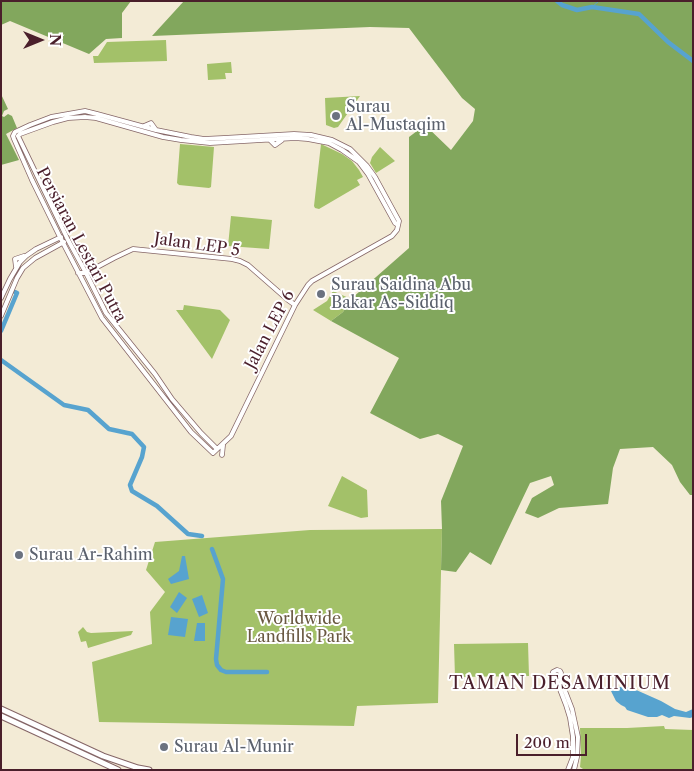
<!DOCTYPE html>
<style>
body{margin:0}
#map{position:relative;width:694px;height:771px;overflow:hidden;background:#f3ebd6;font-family:"Libre Caslon Text",serif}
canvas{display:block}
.frame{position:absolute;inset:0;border:2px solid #4a1f2b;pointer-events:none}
.north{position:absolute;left:15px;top:15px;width:50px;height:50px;-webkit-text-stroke:4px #fff;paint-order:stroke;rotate:90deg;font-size:14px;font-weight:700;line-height:20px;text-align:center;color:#4a1f2b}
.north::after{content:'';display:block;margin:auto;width:18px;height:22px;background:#4a1f2b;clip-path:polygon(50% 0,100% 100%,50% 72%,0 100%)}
.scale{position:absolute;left:516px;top:734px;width:71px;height:22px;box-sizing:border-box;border:2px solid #4a1f2b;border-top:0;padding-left:6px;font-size:15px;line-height:18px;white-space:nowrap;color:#4a1f2b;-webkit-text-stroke:4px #fff;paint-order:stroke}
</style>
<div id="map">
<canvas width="694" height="771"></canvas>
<div class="frame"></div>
<div class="north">N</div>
<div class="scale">200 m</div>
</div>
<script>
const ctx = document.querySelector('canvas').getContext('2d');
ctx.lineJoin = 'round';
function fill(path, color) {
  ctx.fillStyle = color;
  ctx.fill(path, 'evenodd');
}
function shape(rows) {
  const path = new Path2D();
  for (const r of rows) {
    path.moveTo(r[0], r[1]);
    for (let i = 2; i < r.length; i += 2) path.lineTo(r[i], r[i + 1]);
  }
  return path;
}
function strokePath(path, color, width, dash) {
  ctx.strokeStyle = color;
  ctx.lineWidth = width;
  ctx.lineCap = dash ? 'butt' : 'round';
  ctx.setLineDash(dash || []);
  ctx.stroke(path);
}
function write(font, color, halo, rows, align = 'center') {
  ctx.font = font + ' "Libre Caslon Text",serif';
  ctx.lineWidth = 4;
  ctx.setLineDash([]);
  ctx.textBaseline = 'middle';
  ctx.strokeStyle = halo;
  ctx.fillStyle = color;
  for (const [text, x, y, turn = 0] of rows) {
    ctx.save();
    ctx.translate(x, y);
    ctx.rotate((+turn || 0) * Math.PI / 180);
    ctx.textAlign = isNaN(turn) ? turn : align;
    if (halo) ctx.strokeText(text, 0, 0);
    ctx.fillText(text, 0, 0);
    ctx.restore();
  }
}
const green = shape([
 [166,40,167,61,94,63,93,56,98,56,107,42],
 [231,62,232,73,225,73,226,79,208,80,207,64],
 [360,96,338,127,334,128,326,125,325,98],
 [180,144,214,147,211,187,209,188,179,185,177,183],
 [321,144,342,154,352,161,359,170,363,177,357,180,360,185,319,209,315,208,314,206],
 [380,147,395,161,376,173,370,163,372,157],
 [231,216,272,220,269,249,228,246],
 [333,291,351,299,343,312,331,321,313,310,327,301],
 [184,305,220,310,230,320,212,359,176,310,183,310],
 [342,476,367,490,368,517,361,518,328,506],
 [442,529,438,703,357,706,354,726,99,722,92,662,152,644,150,612,165,592,146,570,155,542,310,530],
 [83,627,87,632,91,633,133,631,131,635,88,648,86,641,81,642,78,632],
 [528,643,529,676,455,677,454,644],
 [664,726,665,729,693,730,693,770,585,770,583,769,580,767,581,756,580,728,627,728]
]);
const forest = shape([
 [1,1,131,1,122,13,122,38,106,39,89,54,10,21,1,25],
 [184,1,693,1,693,495,690,495,680,482,672,465,653,447,620,449,613,468,608,504,559,508,538,518,525,513,532,498,554,485,551,476,530,483,491,565,470,552,456,572,441,570,442,529,441,501,463,446,438,434,420,439,370,413,399,358,331,321,343,312,351,299,409,248,409,137,425,125,451,150,473,121,475,109,462,98,409,28,370,27,152,36],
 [1,94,8,109,4,111,2,116,4,117,8,114,12,116,17,128,6,134,19,160,1,165]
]);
const water = shape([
 [182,556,185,556,189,579,171,584,168,579,179,571],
 [179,592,187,598,177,613,170,607],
 [202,595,208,613,199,617,192,599],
 [171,617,188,619,185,637,168,635],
 [197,623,205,623,205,641,194,641],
 [613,687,616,688,618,687,627,687,634,689,661,701,675,709,686,712,693,709,693,717,690,718,674,716,669,718,662,715,657,717,648,717,627,710,625,707,621,705,616,701,611,691]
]);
const stream = shape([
 [592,7,599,1]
]);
const river = shape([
 [557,1,562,5,577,10,592,7,639,14,668,42,693,61],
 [1,331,17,293,15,292],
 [1,360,64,405,88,410,109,429,132,434,144,447,142,457,130,485,132,491,157,506,188,534,202,536],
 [212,549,223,579,216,659,217,665,221,670,226,672,267,672]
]);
const minor = shape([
 [85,111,97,114,156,130,191,137,204,139,224,138,294,134,311,135,332,140,350,149,367,166,375,177,399,221,397,230,392,236,312,281,308,285,295,305,231,436,213,453,191,432,102,318,60,237,32,180,14,139,13,136,15,132,30,125,51,117,85,111],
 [144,126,151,123,156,130],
 [18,136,20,134,53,122,68,118,85,117,96,118,163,137,181,140,210,143,295,138,308,139,329,143,342,150,359,162,368,174,395,223,398,225],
 [18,136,68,240,86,273,106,313,155,374,172,399,201,433,217,449],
 [270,140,275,145,282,140],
 [16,267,15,259,24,256],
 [78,273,86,273,114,258,133,249,232,259,240,261,248,265,288,300,295,305],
 [1,298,10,279,20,262,26,256,36,249,61,237],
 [1,316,17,278,23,268,35,258,64,242],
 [222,455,223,445],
 [568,770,573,757,573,737,570,718,566,705,556,679,554,678,552,676,553,672,557,670,560,671,561,673,560,678,572,709,578,737,577,757,574,770]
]);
const major = shape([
 [1,709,103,756,138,768,149,770],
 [1,716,118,770]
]);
const markers = [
 [336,116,5,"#6b7280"],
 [321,294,5,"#6b7280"],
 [19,555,5,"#6b7280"],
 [164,747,5,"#6b7280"]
];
const worshipNames = [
 ["Surau",346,107],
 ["Al-Mustaqim",346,125],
 ["Surau Saidina Abu",331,285],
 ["Bakar As-Siddiq",331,303],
 ["Surau Ar-Rahim",29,555],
 ["Surau Al-Munir",174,747]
];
const streetNames = [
 ["Persiaran Lestari Putra",81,245,62],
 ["Jalan LEP 5",197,245,8],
 ["Jalan LEP 6",270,330,-62]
];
const parkNames = [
 ["Worldwide",299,619],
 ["Landfills Park",299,637]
];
const neighbourhoodNames = [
 ["TAMAN DESAMINIUM",560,684]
];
fill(green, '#a3c169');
fill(forest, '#82a75d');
fill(water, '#57a3cf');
strokePath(stream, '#57a3cf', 1);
strokePath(river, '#57a3cf', 4.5);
strokePath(minor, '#856667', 5.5);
strokePath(major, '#856667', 7);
strokePath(minor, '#fff', 4);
strokePath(major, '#fff', 5);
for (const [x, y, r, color] of markers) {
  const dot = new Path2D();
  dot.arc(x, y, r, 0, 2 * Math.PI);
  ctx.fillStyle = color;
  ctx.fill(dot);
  strokePath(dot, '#fff', 2);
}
write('16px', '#5b616d', '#fff', worshipNames, 'left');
write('16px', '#4a1f2b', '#fff', streetNames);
write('16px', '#695841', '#fff', parkNames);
ctx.letterSpacing = '1px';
write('18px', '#4a1f2b', '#fff', neighbourhoodNames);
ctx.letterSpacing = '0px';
</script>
